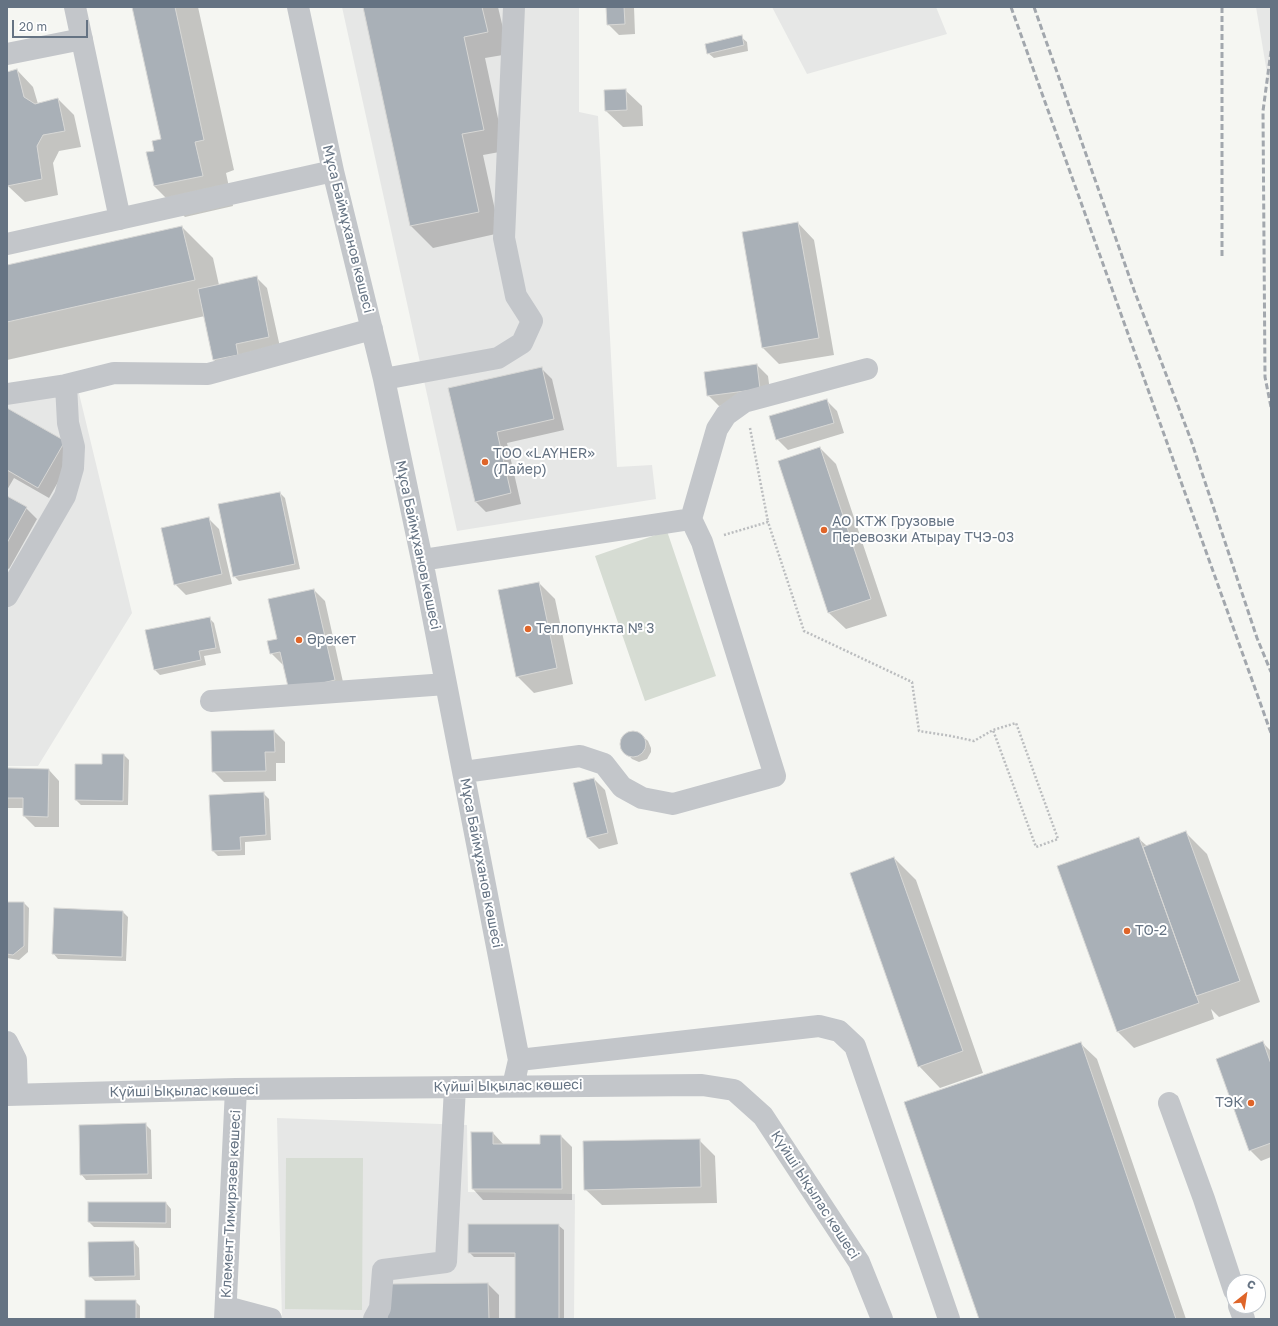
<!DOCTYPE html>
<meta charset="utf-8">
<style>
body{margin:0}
#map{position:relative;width:1278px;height:1326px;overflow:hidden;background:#f5f6f2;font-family:"Golos Text",sans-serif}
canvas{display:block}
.frame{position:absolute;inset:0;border:8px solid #657383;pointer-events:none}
.north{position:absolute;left:1226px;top:1274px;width:40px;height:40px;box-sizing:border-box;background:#fff;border:1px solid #c1c7cd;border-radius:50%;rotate:30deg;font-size:11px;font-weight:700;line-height:16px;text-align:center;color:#657383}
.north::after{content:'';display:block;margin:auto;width:14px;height:18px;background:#df6529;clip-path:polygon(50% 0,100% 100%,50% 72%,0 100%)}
.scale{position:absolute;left:12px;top:20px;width:76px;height:18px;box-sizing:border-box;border:2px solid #657383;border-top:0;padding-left:5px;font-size:12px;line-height:14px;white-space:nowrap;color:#657383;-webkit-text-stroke:3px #fff;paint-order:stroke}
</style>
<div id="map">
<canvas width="1278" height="1326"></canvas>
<div class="frame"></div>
<div class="north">С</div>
<div class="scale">20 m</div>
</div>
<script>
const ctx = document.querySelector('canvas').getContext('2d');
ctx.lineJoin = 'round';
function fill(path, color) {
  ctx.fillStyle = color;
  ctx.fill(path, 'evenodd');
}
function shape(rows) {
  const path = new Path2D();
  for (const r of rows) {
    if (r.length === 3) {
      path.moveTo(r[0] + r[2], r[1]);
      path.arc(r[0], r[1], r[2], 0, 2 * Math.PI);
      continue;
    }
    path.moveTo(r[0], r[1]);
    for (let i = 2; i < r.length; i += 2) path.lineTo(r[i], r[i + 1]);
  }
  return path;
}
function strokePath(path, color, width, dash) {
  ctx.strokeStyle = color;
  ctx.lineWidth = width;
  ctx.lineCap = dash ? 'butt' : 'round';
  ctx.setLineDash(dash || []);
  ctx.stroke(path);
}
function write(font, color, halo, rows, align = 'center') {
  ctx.font = font + ' "Golos Text",sans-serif';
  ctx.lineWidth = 4;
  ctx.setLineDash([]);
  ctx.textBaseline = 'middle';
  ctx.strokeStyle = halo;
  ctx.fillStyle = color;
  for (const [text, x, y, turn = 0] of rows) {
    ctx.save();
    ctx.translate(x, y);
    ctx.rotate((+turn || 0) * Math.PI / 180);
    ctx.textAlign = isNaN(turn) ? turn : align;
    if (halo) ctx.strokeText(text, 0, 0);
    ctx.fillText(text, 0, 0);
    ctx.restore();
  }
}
const built = shape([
 [342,7,579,7,579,112,598,116,617,467,652,465,656,499,457,531],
 [772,7,936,7,947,34,807,74],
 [1256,7,1271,7,1271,97],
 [76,381,132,613,38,766,7,766,7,390],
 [277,1118,467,1125,468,1192,575,1194,574,1319,282,1319]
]);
const green = shape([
 [667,531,716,676,645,701,595,556],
 [286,1158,363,1158,362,1310,285,1309]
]);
const shadow = shape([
 [133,7,198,7,234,170,226,173,233,206,185,217,154,186,147,153,155,151,162,140],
 [364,7,498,7,509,54,485,58,505,151,483,155,500,233,433,248,411,226],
 [607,7,634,7,635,34,619,35,608,24],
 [741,37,747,42,748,51,714,58,708,53],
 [17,70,33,87,38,104,58,99,74,115,81,147,59,151,53,163,58,195,25,202,8,186,7,180,7,73],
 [625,90,642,106,643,126,623,127,606,111],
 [798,223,814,240,834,355,779,364,763,348],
 [182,227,213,258,219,285,256,277,267,288,280,347,225,371,214,360,205,316,7,360,7,266],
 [757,365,768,376,771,399,719,406,708,395],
 [541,368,552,379,564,430,507,443,521,504,486,512,475,501,449,389],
 [826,400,837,411,844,433,788,450,777,439],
 [7,409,75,452,49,498,14,478,7,490],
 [820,448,836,464,887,616,846,629,829,613,779,461],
 [280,493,285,498,300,569,239,581,234,576],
 [7,497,26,508,37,519,9,569,7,568],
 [208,518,219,529,232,584,186,595,175,584],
 [539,583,555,599,573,684,534,693,517,676],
 [314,590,325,601,345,691,283,664,282,664,271,653,278,640,269,600],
 [209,618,214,623,221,653,204,656,206,665,160,675,155,670],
 [274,731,285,742,285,763,276,763,276,781,224,782,213,771],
 [631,732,639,733,648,741,651,748,651,752,647,759,639,762,632,759,624,750,622,743,625,736],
 [124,755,129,760,128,805,81,805,76,800,103,765],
 [7,769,49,770,59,781,59,827,35,827,24,816,24,808,7,808],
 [594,779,605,790,618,844,599,849,588,838,574,784],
 [264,794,269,799,271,840,245,842,245,855,218,856,213,851,210,796],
 [1186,833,1207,854,1260,1002,1219,1017,1211,1009,1214,1019,1134,1048,1118,1032,1058,867,1138,838,1147,846],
 [894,858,916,880,983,1073,940,1088,919,1066],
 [7,903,24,903,29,908,28,952,19,960,7,958],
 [54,909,123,912,128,917,126,961,58,959,53,953],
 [1080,1043,1097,1059,1186,1319,980,1319],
 [1263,1043,1271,1051,1271,1157,1261,1161,1250,1150],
 [146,1125,151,1130,152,1179,86,1180,81,1174],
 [493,1133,504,1145,541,1145,561,1136,572,1147,572,1200,483,1200,473,1189],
 [699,1140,715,1156,717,1203,602,1205,585,1189],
 [89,1203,166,1203,171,1209,171,1228,94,1227,89,1222],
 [558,1225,564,1230,564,1319,516,1319,516,1257,474,1257,469,1252],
 [134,1242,139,1248,140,1280,95,1281,90,1276],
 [488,1284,499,1295,499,1319,388,1319],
 [135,1301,140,1306,140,1319,86,1319]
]);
const building = shape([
 [132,7,175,7,204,140,195,142,203,176,154,186,146,152,154,151,152,141,161,139,132,7],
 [363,7,482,7,488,32,464,37,484,130,462,134,479,212,410,226,363,7],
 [606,7,624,7,625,24,607,25,606,7],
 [742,35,744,45,707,54,705,44,742,35],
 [17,69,24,97,35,104,58,98,65,131,43,135,37,146,42,179,7,186,7,72,17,69],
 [626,89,627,110,605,111,604,90,626,89],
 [798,222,819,338,762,348,742,232,798,222],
 [182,226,195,280,7,322,7,265,182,226],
 [257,276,269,337,236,344,238,355,213,360,198,289,257,276],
 [757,364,760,389,707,396,704,372,757,364],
 [542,367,554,419,497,432,511,493,475,502,448,388,542,367],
 [827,399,834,423,776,440,769,416,827,399],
 [7,408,65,441,38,488,7,470,7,408],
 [820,447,871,599,828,613,778,461,820,447],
 [280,492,295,564,233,577,218,504,280,492],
 [7,496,27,507,7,543,7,496],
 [209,517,222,574,174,585,161,528,209,517],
 [539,582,557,668,516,677,498,590,539,582],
 [314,589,335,680,289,691,280,652,270,654,267,641,277,639,268,599,314,589],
 [210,617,216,648,199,651,201,660,154,670,145,630,210,617],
 [274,730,275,752,265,752,266,771,212,772,211,731,274,730],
 [633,744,13],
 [102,754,124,754,123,801,75,800,75,764,102,764,102,754],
 [7,768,49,769,48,817,23,816,23,798,7,798,7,768],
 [594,778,608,833,587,838,573,783,594,778],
 [264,792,266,835,240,837,241,850,212,851,209,795,264,792],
 [1186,831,1240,981,1196,996,1143,847,1186,831],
 [1139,837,1199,1003,1117,1032,1057,866,1139,837],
 [894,857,963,1051,918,1067,850,873,894,857],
 [7,902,24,902,24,946,13,955,7,954,7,902],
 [54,908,123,911,122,957,52,954,54,908],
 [1263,1041,1271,1064,1271,1143,1249,1151,1216,1059,1263,1041],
 [1081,1042,1176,1319,979,1319,904,1102,1081,1042],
 [146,1123,148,1174,80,1175,79,1125,146,1123],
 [471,1132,493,1132,493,1144,540,1144,540,1135,561,1135,562,1189,472,1189,471,1132],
 [700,1139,701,1187,584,1190,583,1141,700,1139],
 [88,1202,166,1202,166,1223,88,1222,88,1202],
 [468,1224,559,1224,559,1319,515,1319,515,1253,468,1253,468,1224],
 [134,1241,135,1276,89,1277,88,1242,134,1241],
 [488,1283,489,1319,387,1319,387,1284,488,1283],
 [85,1300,136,1300,136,1319,85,1319,85,1300]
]);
const path = shape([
 [750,428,768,522],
 [724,535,768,522,804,631,912,682,919,731,951,736,974,741,993,730,1016,723,1058,839,1036,847,993,730]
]);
const minor = shape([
 [75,7,120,219],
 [298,7,333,171,384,379,422,560,519,1060,513,1086],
 [7,54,82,39],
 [7,244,333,171],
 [384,379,498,358,522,343,532,321,516,296,504,238,514,7],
 [7,394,66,385,114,373,208,374,372,329],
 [691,519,717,429,726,415,744,402,867,369],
 [422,560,691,519,702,542,775,776,673,804,642,798,622,787,604,764,580,756,464,772],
 [7,596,65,496,73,468,74,447,68,423,66,385],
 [211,701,446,684],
 [7,1042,16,1060,17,1094],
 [519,1060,819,1026,839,1031,855,1046,949,1319],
 [7,1095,236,1089,702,1085,734,1090,763,1116,859,1262,882,1319],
 [1169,1103,1204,1199,1234,1290],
 [1239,1306,1244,1319],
 [226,1307,271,1319],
 [225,1319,236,1089],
 [374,1319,380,1308,383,1270,446,1262,455,1087]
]);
const rail = shape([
 [1011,7,1271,733],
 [1034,7,1134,290,1191,440,1257,638,1271,672],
 [1271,51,1263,111,1265,377,1271,407],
 [1222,256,1222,7]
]);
const markers = [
 [485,462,4,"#df6529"],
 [824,530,4,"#df6529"],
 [528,629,4,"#df6529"],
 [299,640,4,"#df6529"],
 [1127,931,4,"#df6529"],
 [1251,1103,4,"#df6529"]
];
const streetNames = [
 ["Мұса Баймұханов көшесі",348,229,76],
 ["Мұса Баймұханов көшесі",418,545,78],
 ["Мұса Баймұханов көшесі",481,863,79],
 ["Күйші Ықылас көшесі",508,1086,-1],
 ["Күйші Ықылас көшесі",184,1091,-1],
 ["Күйші Ықылас көшесі",815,1195,57],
 ["Клемент Тимирязев көшесі",231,1204,-87]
];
const poiNames = [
 ["ТОО «LAYHER»",493,454],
 ["(Лайер)",493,470],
 ["АО КТЖ Грузовые",832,522],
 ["Перевозки Атырау ТЧЭ-03",832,538],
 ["Теплопункта № 3",536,629],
 ["Әрекет",307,640],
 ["ТО-2",1135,931],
 ["ТЭК",1243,1103,"right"]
];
fill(built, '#e6e7e6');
fill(green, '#d6dcd3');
fill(shadow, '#0003');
fill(building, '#a9b0b7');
strokePath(building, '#d7d7d5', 1);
strokePath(path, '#bbbdbf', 2.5, [2, 2]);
strokePath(minor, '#c3c6ca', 22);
strokePath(rail, '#a2a7ad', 3, [6, 3]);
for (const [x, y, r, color] of markers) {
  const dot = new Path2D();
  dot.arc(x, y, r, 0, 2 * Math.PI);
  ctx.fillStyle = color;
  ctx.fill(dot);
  strokePath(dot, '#fff', 1.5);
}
write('14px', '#657383', '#fff', streetNames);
write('14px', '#657383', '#fff', poiNames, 'left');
</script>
